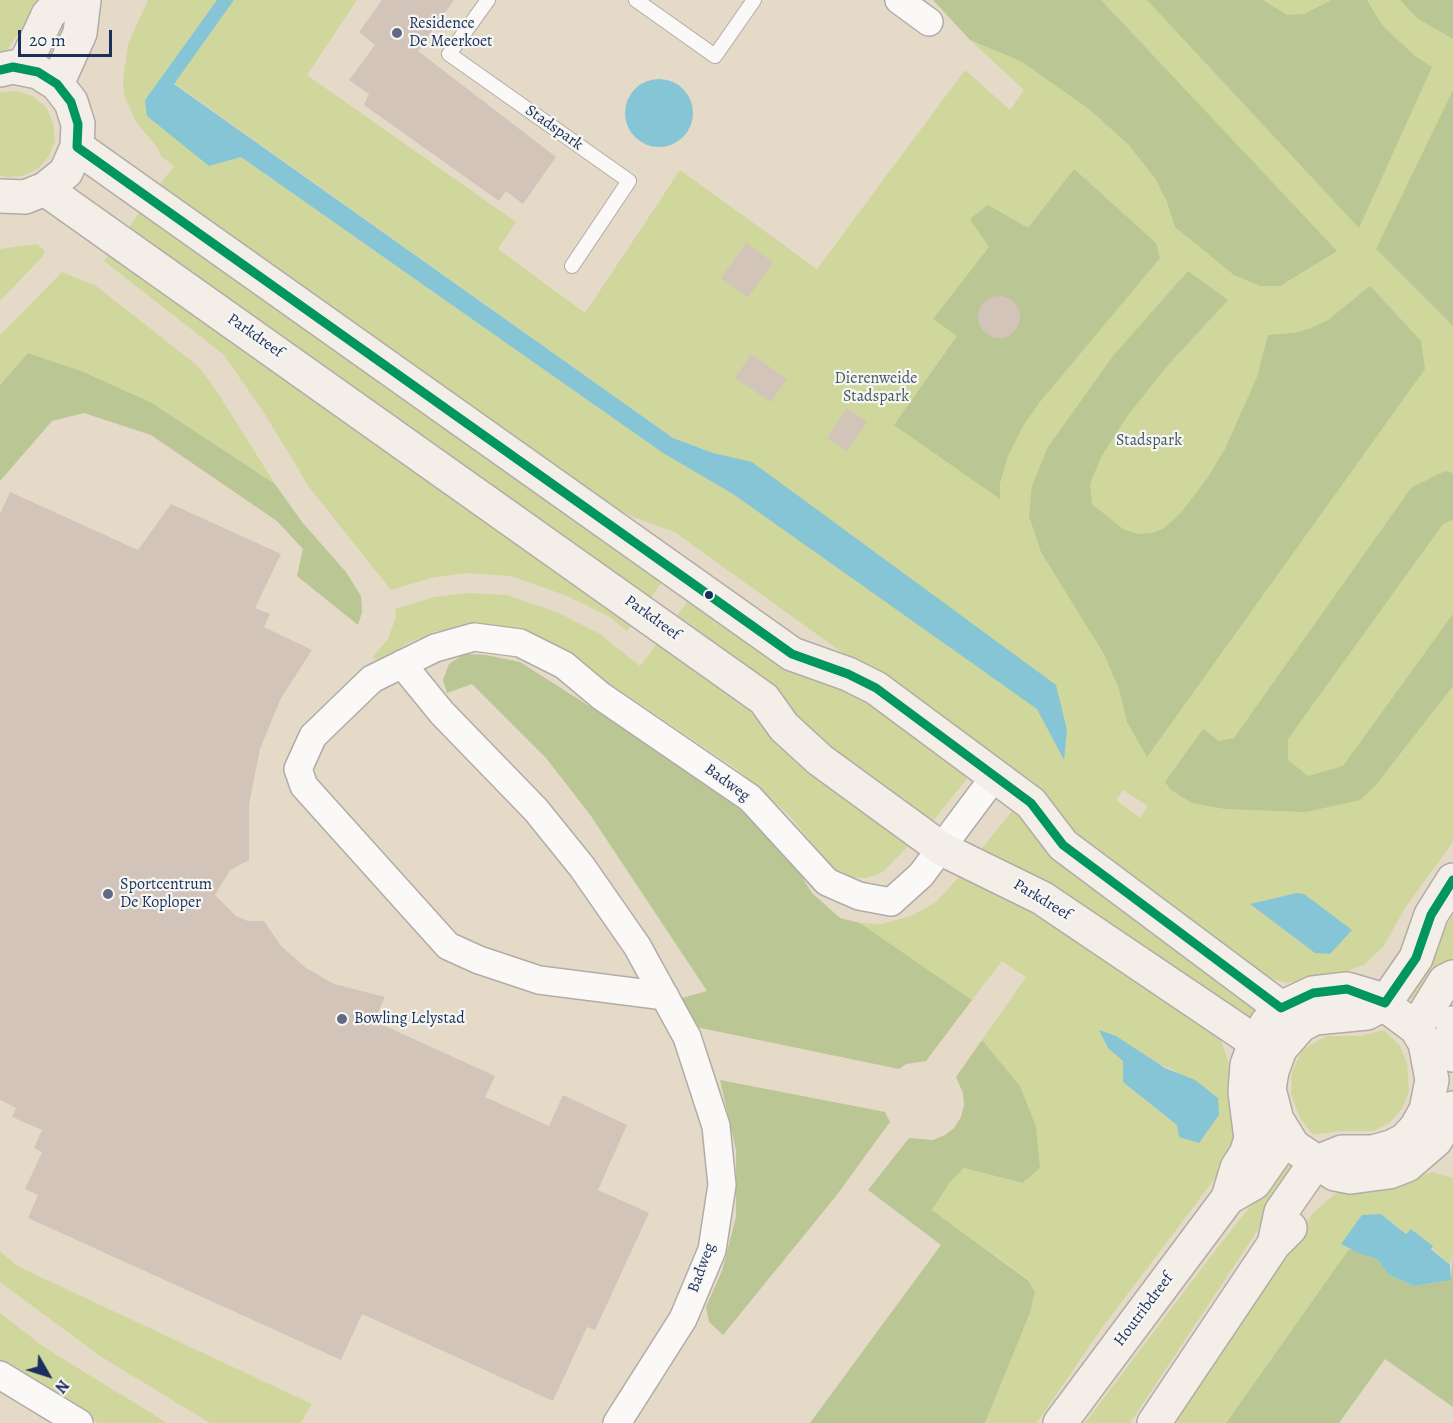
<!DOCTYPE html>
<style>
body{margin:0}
#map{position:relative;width:1453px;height:1423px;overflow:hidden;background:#e5d9c8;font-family:Alegreya,serif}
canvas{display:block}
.north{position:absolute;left:18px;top:1345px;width:60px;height:60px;-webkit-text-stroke:4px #f6f6f2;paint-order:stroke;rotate:129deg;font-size:16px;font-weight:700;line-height:24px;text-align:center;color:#1b2f5e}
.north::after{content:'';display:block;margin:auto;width:21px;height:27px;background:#1b2f5e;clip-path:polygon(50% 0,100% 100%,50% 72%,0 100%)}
.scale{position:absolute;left:18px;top:30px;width:94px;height:27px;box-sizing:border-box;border:3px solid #1b2f5e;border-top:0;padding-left:8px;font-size:18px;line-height:21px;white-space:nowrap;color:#1b2f5e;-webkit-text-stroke:4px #f6f6f2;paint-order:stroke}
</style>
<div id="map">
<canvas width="1453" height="1423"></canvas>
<div class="north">N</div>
<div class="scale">20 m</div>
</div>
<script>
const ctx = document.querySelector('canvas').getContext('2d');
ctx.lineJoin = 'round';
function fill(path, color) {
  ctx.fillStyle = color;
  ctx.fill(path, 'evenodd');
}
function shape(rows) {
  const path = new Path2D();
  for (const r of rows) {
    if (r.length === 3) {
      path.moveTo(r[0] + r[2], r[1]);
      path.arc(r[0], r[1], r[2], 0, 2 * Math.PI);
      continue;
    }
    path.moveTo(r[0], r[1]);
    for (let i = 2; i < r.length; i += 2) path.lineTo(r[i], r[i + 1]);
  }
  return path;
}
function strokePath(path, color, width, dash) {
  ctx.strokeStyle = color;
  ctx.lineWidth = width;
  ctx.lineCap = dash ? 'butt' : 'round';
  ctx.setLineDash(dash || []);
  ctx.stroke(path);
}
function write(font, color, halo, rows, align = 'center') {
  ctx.font = font + ' Alegreya,serif';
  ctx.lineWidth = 4.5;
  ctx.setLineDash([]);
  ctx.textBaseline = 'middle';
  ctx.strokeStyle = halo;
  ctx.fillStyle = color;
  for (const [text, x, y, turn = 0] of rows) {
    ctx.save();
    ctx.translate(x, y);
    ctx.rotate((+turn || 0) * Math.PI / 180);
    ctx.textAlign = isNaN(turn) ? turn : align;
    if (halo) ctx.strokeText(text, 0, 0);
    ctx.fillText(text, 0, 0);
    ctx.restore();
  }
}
const green = shape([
 [0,0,42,0,0,60],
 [148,0,217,0,145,100,209,166,241,157,663,453,735,495,756,465,713,453,673,438,174,83,234,0,357,0,307,75,516,222,498,249,585,313,680,170,817,269,965,70,1010,110,1024,90,970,40,1022,62,1036,72,1023,0,1453,0,1453,842,1405,908,1384,946,1364,965,1329,977,1288,983,1254,974,1106,865,1030,787,716,562,675,532,633,517,594,497,154,192,174,166,161,156,157,147,136,122,124,95,123,80,128,44],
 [1123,790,1148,806,1140,818,1116,800],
 [17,91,33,96,46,107,53,123,55,140,49,156,38,169,22,176,6,177,0,175,0,92],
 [143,207,667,575,646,604,125,233],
 [37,244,45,251,42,257,0,301,0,249],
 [113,249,634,621,627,631,610,617,567,596,511,576,465,573,431,578,391,590,309,487,263,411,223,354,104,261],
 [62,272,96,286,198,366,212,384,275,484,152,403,28,353,0,385,0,335],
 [466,593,507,595,559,613,600,634,640,666,660,640,741,700,781,740,911,843,883,872,867,878,845,878,828,862,788,814,738,770,584,666,483,628,437,631,405,644,388,658,386,671,373,657,388,639,396,616,395,609,435,597],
 [693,594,851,688,970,775,933,821,895,805,672,622],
 [1016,806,1255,1006,1256,1012,1250,1018,1246,1019,979,852],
 [959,877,1019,901,1220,1037,1231,1070,1238,1125,1228,1161,1099,1332,1037,1423,985,1423,1030,1313,1035,1292,1029,1280,932,1210,950,1182,964,1168,1021,1183,1020,1086,982,1040,1026,977,1002,961,972,1000,860,923,881,924,911,916,936,902],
 [1146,1058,1177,1072,1177,1125,1124,1082,1123,1061],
 [1453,915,1453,957,1414,1002,1405,994],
 [1384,1030,1400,1046,1407,1063,1409,1091,1402,1109,1389,1123,1374,1131,1340,1131,1313,1135,1300,1118,1291,1094,1292,1072,1302,1050,1326,1036,1360,1036],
 [1285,1163,1295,1170,1295,1174,1130,1423,1085,1423,1218,1247],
 [1432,1172,1453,1178,1453,1253,1450,1265,1412,1229,1407,1234,1381,1214,1341,1243,1349,1249,1226,1423,1175,1423,1313,1213,1336,1193,1348,1189,1413,1178],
 [0,1251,17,1266,312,1404,301,1423,210,1423,100,1356,0,1282],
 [0,1313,44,1347,167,1423,98,1423,0,1364]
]);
const forest = shape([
 [933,0,1101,0,1337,251,1280,286,1260,286,1234,275,1175,227,1167,202,1155,178,1128,144,1089,109,1022,62,970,40],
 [1147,0,1263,0,1287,15,1304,14,1331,0,1367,0,1382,25,1415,56,1432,67,1359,228],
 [1400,0,1453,0,1453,39,1417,18],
 [1453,90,1453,326,1376,249],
 [1074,169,1156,243,1160,258,1039,403,1023,426,1008,456,1000,483,1000,499,894,425,957,336,933,319,989,247,970,219,988,205,1028,228],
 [1188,271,1228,300,1168,365,1128,415,1101,457,1090,484,1092,504,1123,529,1138,534,1152,533,1163,529,1180,514,1206,480,1225,449,1257,377,1268,335,1294,333,1311,328,1328,320,1370,286,1421,341,1425,369,1147,757,1127,722,1119,689,1104,654,1041,552,1029,516,1032,486,1048,447,1113,356],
 [28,353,81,371,152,403,275,484,302,522,346,572,361,596,362,612,358,625,297,576,303,549,277,521,151,435,84,413,52,421,0,481,0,385],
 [1445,471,1453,473,1453,520,1443,524,1288,739,1288,760,1308,776,1343,766,1453,614,1453,686,1375,786,1360,800,1306,812,1225,809,1192,803,1171,790,1165,782,1203,729,1219,741,1234,738,1411,488],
 [464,654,486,655,520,662,710,783,785,850,812,893,840,918,860,923,972,1000,926,1061,906,1064,899,1069,696,1027,682,998,707,991,591,816,546,758,472,684,447,693,443,680,449,664],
 [982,1040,1020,1086,1036,1127,1040,1168,1022,1183,964,1168,950,1182,932,1210,1029,1281,1035,1292,1030,1313,985,1423,810,1423,941,1245,868,1190,909,1138,933,1140,945,1135,954,1128,961,1117,964,1105,963,1093,956,1077],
 [720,1080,885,1112,890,1122,836,1196,723,1335,709,1322,706,1307,722,1271,736,1217,736,1150],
 [1349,1249,1377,1259,1389,1275,1414,1286,1451,1280,1453,1253,1453,1407,1385,1359,1339,1423,1226,1423]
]);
const water = shape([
 [217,0,234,0,174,84,673,438,713,453,752,462,1056,685,1067,730,1064,760,1037,709,733,494,663,453,241,157,209,166,147,116,145,100],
 [659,113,34],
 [1297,893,1304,894,1352,930,1330,954,1315,953,1250,904],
 [1099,1030,1116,1036,1165,1068,1195,1080,1218,1098,1219,1115,1199,1143,1179,1137,1177,1125,1123,1082,1123,1061,1108,1048],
 [1381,1214,1406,1234,1411,1229,1433,1246,1431,1249,1450,1265,1451,1280,1414,1286,1389,1275,1377,1259,1358,1253,1341,1244,1362,1215]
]);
const building = shape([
 [382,0,454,0,418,51,556,157,523,204,506,191,499,201,364,105,369,94,349,80,375,45,359,32],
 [746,243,773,262,748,298,721,278],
 [999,317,21],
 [751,354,787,379,771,402,735,378],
 [847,408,867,422,847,451,827,438],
 [10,492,138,550,171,504,281,554,255,608,270,614,264,627,312,650,281,698,260,749,249,804,249,860,230,870,215,895,236,916,248,921,264,921,281,946,306,968,334,984,385,997,374,1021,495,1076,485,1097,549,1126,563,1095,627,1125,598,1190,649,1213,595,1330,587,1327,553,1401,362,1314,341,1360,28,1218,38,1195,25,1189,42,1152,34,1148,42,1130,12,1117,16,1108,0,1100,0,514]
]);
const lane = shape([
 [488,0,449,54,629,181,572,266],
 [636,0,715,56,754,0]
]);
const street = shape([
 [899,0,929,22],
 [402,664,442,713,536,810,582,867,637,946,687,1037,716,1126,722,1185,712,1250,683,1319,617,1423],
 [665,996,539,980,479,960,448,946,304,786,298,769,313,736,372,679,435,648,474,637,520,643,564,665,601,696,750,798,827,882,859,896,891,902,921,875,995,776],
 [0,1375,79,1423]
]);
const secondary = shape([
 [23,69,48,15,62,0],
 [0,70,13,67,38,72,57,84,71,102,78,124,77,147,66,172,45,189,25,197,0,196],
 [57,84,80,33,84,0],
 [77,147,792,654,848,674,876,688,1031,803,1063,845,1281,1008],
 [45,189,764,699,784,727,820,760,942,849,1042,898,1245,1035,1274,1062],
 [1453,880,1431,915,1416,958,1385,1003,1367,1013,1315,1018,1301,1025,1280,1049,1272,1071,1269,1089,1277,1120,1293,1146,1335,1174,1351,1177,1389,1172,1407,1165,1436,1140,1453,1108],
 [1453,1023,1453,1055],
 [1416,1028,1445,981,1453,977],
 [1228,1198,1254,1183,1286,1137],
 [1060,1423,1228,1198,1237,1168,1246,1154,1251,1139,1245,1092,1247,1065,1255,1043,1267,1023,1281,1008,1313,993,1347,989,1374,997,1416,1028,1425,1043,1432,1080,1426,1110,1416,1128,1405,1140,1391,1147,1373,1152,1342,1152,1315,1163,1281,1212,1274,1244],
 [1154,1423,1274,1244,1290,1228]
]);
const bus1 = shape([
 [0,70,13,67,38,72,57,84,71,102,78,124,77,147,792,654,848,674,876,688,1031,803,1063,845,1281,1008,1313,993,1347,989,1385,1003,1416,958,1431,915,1453,880]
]);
const markers = [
 [397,33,6,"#626a83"],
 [709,595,5,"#1b2f5e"],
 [108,894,6,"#626a83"],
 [342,1019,6,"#626a83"]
];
const poiNames = [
 ["Residence",409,24],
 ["De Meerkoet",409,42],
 ["Sportcentrum",120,885],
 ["De Koploper",120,903],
 ["Bowling Lelystad",354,1019]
];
const streetNames = [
 ["Stadspark",554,128,35],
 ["Parkdreef",255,336,35],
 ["Parkdreef",652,618,36],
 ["Badweg",727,783,36],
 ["Parkdreef",1042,900,31],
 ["Badweg",702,1268,-70],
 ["Houtribdreef",1144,1310,-53]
];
const parkNames = [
 ["Dierenweide",876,379],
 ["Stadspark",876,397],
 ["Stadspark",1149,441]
];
fill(green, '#d0d79d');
fill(forest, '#bac694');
fill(water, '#85c5d5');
fill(building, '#d3c4ba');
strokePath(lane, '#b2aca6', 16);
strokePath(street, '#b2aca6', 30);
strokePath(secondary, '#b2aca6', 36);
strokePath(lane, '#fbf9f7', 14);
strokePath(street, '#fbf9f7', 27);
strokePath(secondary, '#f3efe8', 33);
strokePath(bus1, '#00965e', 9);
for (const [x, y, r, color] of markers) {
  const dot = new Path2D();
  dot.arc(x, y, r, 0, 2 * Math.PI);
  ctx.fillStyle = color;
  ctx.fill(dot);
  strokePath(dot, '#f6f6f2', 2);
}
write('16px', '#1b2f5e', '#f6f6f2', poiNames, 'left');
write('16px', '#1b2f5e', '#f6f6f2', streetNames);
write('16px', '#445965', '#f6f6f2', parkNames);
</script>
